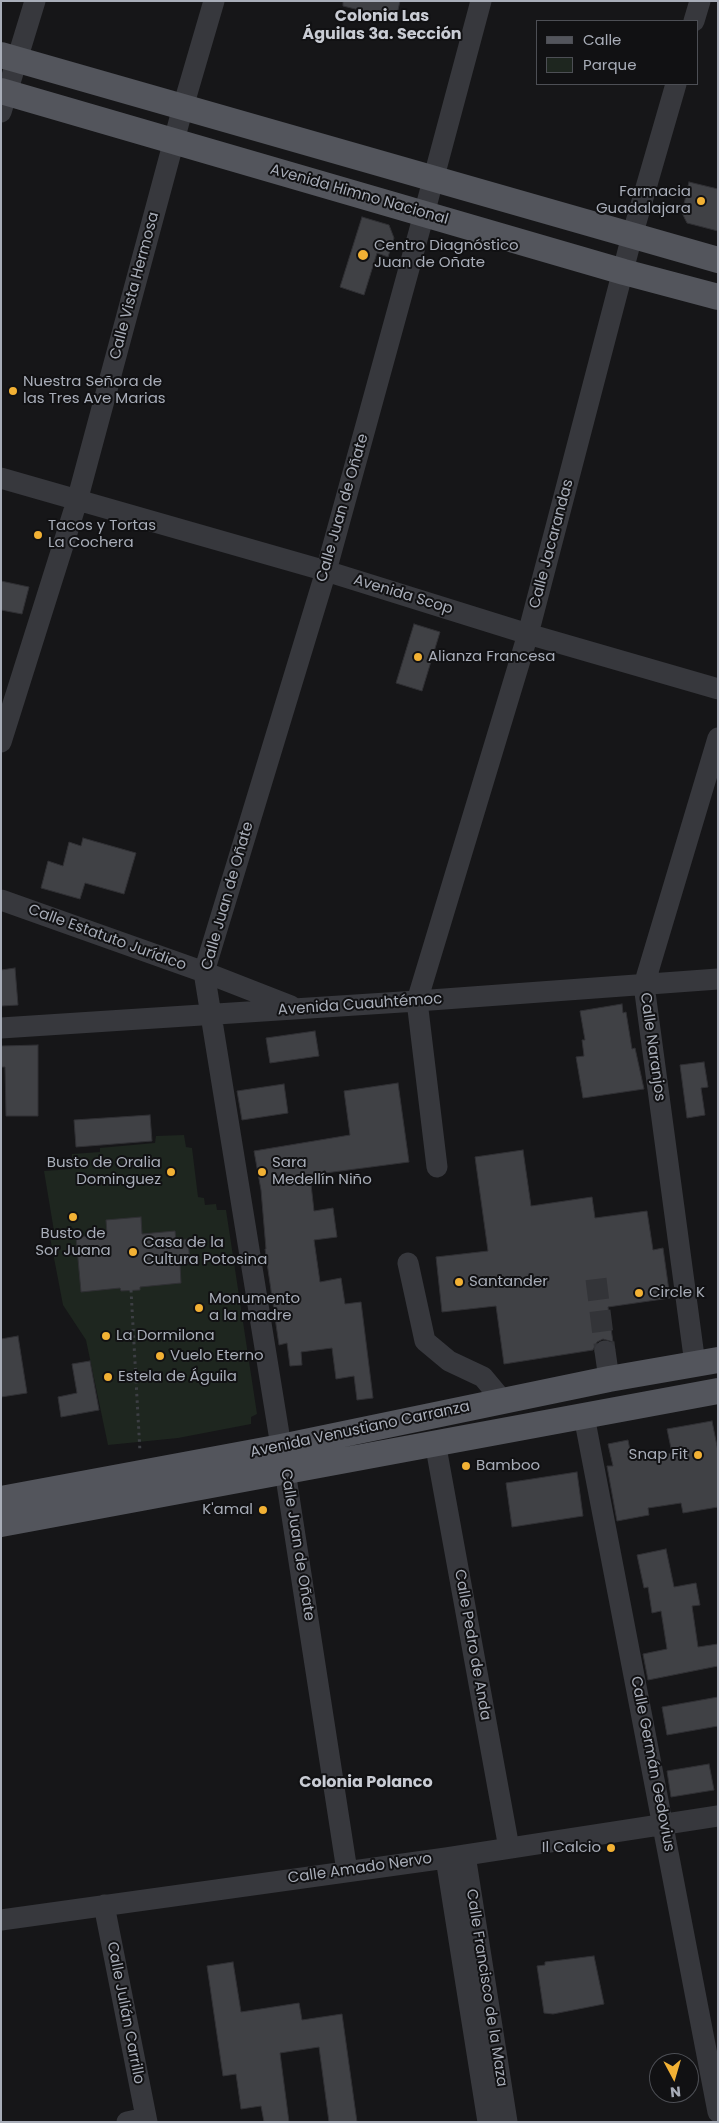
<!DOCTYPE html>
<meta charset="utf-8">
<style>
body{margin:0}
#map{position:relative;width:719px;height:2123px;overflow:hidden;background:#161618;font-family:Poppins,sans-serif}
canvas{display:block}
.frame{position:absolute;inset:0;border:2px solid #a8adb8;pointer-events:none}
.legend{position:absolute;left:536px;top:20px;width:162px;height:65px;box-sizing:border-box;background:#111113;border:1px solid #4d4f55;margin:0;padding:6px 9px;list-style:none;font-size:15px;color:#a8adb8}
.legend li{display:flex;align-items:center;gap:10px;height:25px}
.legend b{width:25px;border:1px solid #4d4f55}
.north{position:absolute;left:649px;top:2053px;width:50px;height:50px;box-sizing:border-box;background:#111113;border:1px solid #4d4f55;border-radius:50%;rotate:174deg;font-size:14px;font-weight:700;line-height:20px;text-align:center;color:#a8adb8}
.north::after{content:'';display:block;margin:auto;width:18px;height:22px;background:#f2b134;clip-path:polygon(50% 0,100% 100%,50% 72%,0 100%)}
</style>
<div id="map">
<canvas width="719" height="2123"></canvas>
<div class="frame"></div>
<ul class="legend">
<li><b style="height:6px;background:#53555c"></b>Calle</li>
<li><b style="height:14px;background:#1e261f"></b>Parque</li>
</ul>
<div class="north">N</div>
</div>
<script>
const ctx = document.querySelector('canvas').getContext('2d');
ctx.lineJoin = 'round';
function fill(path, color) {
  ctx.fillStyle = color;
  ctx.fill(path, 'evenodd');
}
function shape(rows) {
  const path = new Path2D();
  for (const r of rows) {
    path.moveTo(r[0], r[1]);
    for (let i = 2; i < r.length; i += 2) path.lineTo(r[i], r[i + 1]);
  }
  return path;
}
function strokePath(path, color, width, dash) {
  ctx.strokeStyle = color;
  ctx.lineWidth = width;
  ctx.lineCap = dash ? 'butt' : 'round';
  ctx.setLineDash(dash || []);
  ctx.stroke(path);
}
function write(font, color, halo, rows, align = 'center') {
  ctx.font = font + ' Poppins,sans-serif';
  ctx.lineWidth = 4;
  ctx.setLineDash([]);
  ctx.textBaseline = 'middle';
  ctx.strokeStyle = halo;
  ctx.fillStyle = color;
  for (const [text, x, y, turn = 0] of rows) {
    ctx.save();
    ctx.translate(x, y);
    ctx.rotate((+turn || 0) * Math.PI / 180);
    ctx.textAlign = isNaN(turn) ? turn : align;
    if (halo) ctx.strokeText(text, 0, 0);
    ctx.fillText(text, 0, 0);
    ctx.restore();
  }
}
const green = shape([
 [184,1135,186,1147,192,1148,198,1197,204,1198,205,1205,216,1204,217,1210,226,1210,257,1414,251,1417,251,1424,178,1438,108,1445,86,1340,63,1305,49,1232,54,1231,44,1171,72,1169,72,1154,100,1152,100,1148,155,1143,156,1136]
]);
const building = shape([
 [343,1,400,1,396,19,343,6,343,1],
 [689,182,718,189,718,231,687,223,682,213,689,182],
 [362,217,389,225,394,238,388,257,377,253,364,295,340,287,362,217],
 [1,581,29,587,22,614,1,610,1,581],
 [414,624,440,632,422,691,396,683,414,624],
 [83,838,136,853,124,894,85,883,80,899,41,888,48,861,63,866,69,842,81,846,83,838],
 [15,968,18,1005,1,1006,1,970,15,968],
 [622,1004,623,1013,626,1012,632,1049,635,1048,644,1089,583,1098,576,1057,584,1056,582,1040,585,1040,580,1011,622,1004],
 [315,1031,319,1056,270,1063,266,1038,315,1031],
 [38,1045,38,1116,6,1116,5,1067,1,1067,1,1046,38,1045],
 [704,1062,708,1087,701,1088,705,1115,687,1118,680,1065,704,1062],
 [398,1083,409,1162,310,1175,314,1211,333,1208,337,1237,314,1240,320,1282,341,1278,345,1304,361,1302,373,1398,357,1400,354,1376,336,1379,332,1348,301,1352,302,1365,290,1366,287,1343,279,1345,265,1249,266,1249,261,1190,254,1151,350,1135,344,1091,398,1083],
 [284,1084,288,1113,242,1120,237,1091,284,1084],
 [150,1115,152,1141,76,1147,74,1120,150,1115],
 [523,1150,531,1206,592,1197,595,1218,647,1211,653,1250,663,1248,670,1298,608,1307,613,1342,603,1339,597,1342,593,1350,504,1364,496,1306,442,1312,436,1257,488,1251,475,1157,523,1150],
 [141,1217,142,1234,175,1231,176,1241,188,1239,190,1263,180,1264,181,1283,140,1287,140,1290,121,1291,120,1288,81,1292,76,1237,107,1234,106,1220,141,1217],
 [18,1336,27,1393,1,1397,1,1339,18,1336],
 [90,1361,99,1410,61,1417,58,1397,77,1393,72,1364,90,1361],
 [712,1421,718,1451,718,1507,683,1513,681,1503,648,1508,649,1515,617,1521,607,1466,613,1466,608,1444,628,1440,632,1460,672,1453,667,1429,712,1421],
 [577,1472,583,1516,512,1527,506,1483,577,1472],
 [666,1549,674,1587,696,1583,700,1605,692,1606,698,1647,718,1644,718,1666,648,1680,643,1654,667,1649,661,1611,652,1613,648,1587,644,1588,637,1555,666,1549],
 [718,1697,718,1726,667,1735,662,1707,718,1697],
 [709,1764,714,1790,671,1797,667,1771,709,1764],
 [594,1956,604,2004,553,2014,544,2013,537,1966,545,1965,545,1962,594,1956],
 [233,1962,241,2012,299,2003,302,2020,342,2014,357,2122,329,2122,319,2047,280,2053,289,2122,264,2122,261,2106,241,2109,236,2074,223,2076,207,1966,233,1962]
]);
const minorTunnel = shape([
 [596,1279,605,1351]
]);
const path = shape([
 [131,1290,140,1452]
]);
const minor = shape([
 [694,21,700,1],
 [1,112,35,1],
 [1,478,326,571,528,634,718,689],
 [1,742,77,501,183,107,214,1],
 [1,900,204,972,291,1006],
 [1,1028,417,1001,718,979],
 [437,1167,417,1001,528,634,632,236,676,84],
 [408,1263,425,1341,449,1361,483,1377,503,1401],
 [605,1351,609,1379],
 [695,1364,644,985,718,738],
 [584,1416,718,2112],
 [435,1442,509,1848],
 [465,1855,507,2122],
 [446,1858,488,2122],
 [347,1871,285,1471,204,972,326,571,424,214,481,1],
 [104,1905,147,2122],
 [1,1920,446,1858,718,1816],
 [127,2122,146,2118]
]);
const major = shape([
 [1,55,718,260],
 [1,91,624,272,718,297],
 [1,1499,281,1447,609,1379,718,1360],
 [1,1524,718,1391]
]);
const markers = [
 [701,201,5,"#f2b134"],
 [363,255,6,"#f2b134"],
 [13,391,5,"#f2b134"],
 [38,535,5,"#f2b134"],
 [418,657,5,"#f2b134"],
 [171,1172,5,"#f2b134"],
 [262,1172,5,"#f2b134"],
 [73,1217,5,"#f2b134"],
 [133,1252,5,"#f2b134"],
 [459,1282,5,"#f2b134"],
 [639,1293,5,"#f2b134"],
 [199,1308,5,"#f2b134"],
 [106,1336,5,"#f2b134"],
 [160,1356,5,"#f2b134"],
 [108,1377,5,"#f2b134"],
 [698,1455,5,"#f2b134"],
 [466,1466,5,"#f2b134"],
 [263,1510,5,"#f2b134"],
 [611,1848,5,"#f2b134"]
];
const poiNames = [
 ["Farmacia",691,192,"right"],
 ["Guadalajara",691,209,"right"],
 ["Centro Diagnóstico",374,246],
 ["Juan de Oñate",374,263],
 ["Nuestra Señora de",23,382],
 ["las Tres Ave Marias",23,399],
 ["Tacos y Tortas",48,526],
 ["La Cochera",48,543],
 ["Alianza Francesa",428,657],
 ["Busto de Oralia",161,1163,"right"],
 ["Dominguez",161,1180,"right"],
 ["Sara",272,1163],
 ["Medellín Niño",272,1180],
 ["Busto de",73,1234,"center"],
 ["Sor Juana",73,1251,"center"],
 ["Casa de la",143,1243],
 ["Cultura Potosina",143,1260],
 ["Santander",469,1282],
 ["Circle K",649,1293],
 ["Monumento",209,1299],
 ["a la madre",209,1316],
 ["La Dormilona",116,1336],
 ["Vuelo Eterno",170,1356],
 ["Estela de Águila",118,1377],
 ["Snap Fit",688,1455,"right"],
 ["Bamboo",476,1466],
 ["K'amal",253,1510,"right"],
 ["Il Calcio",601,1848,"right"]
];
const streetNames = [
 ["Avenida Himno Nacional",359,195,16],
 ["Calle Vista Hermosa",135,286,-75],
 ["Calle Juan de Oñate",343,508,-74],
 ["Calle Jacarandas",552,544,-75],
 ["Avenida Scop",403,595,17],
 ["Calle Juan de Oñate",228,896,-74],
 ["Calle Estatuto Jurídico",107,938,20],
 ["Avenida Cuauhtémoc",360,1005,-4],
 ["Calle Naranjos",652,1047,82],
 ["Avenida Venustiano Carranza",360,1430,-12],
 ["Calle Juan de Oñate",297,1545,81],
 ["Calle Pedro de Anda",472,1645,80],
 ["Calle Germán Gedovius",652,1764,79],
 ["Calle Amado Nervo",360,1869,-8],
 ["Calle Francisco de la Maza",486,1988,81],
 ["Calle Julián Carrillo",125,2013,79]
];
const neighbourhoodNames = [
 ["Colonia Las",382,17],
 ["Águilas 3a. Sección",382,35],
 ["Colonia Polanco",366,1783]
];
fill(green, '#1e261f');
fill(building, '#404145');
strokePath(building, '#303034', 1);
strokePath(minorTunnel, '#333438', 21, [21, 11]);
strokePath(path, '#3d3f44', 3, [2.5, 4]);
strokePath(minor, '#37383d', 21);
strokePath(major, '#53555c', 26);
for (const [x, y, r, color] of markers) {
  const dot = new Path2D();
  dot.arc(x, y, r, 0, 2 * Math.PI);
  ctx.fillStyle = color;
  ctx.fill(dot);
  strokePath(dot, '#111113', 2);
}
write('15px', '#a8adb8', '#111113', poiNames, 'left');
write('15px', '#a8adb8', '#111113', streetNames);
write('bold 16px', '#c9ccd4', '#111113', neighbourhoodNames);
</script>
